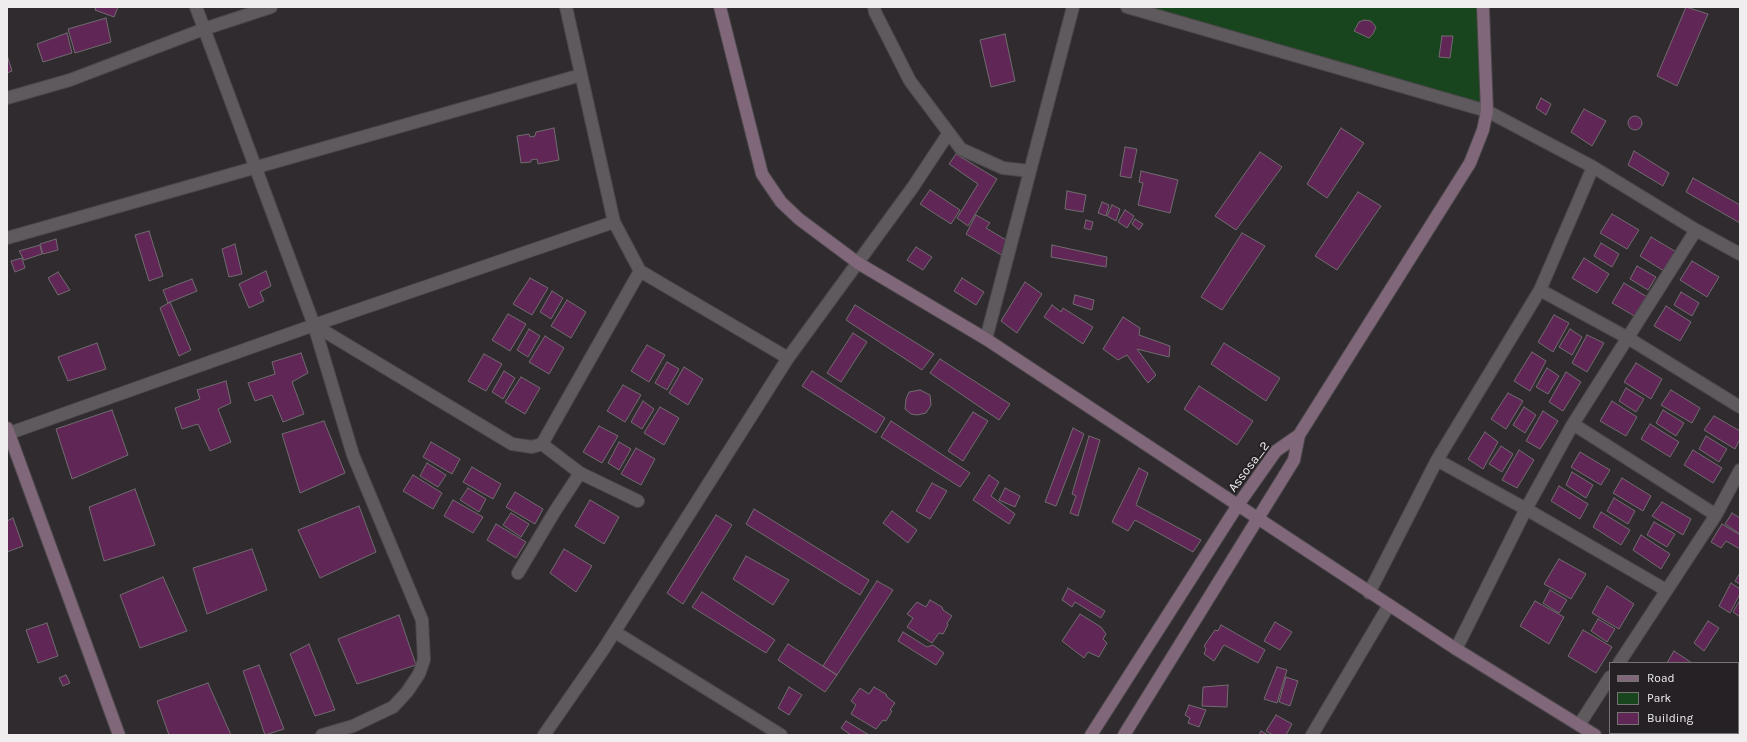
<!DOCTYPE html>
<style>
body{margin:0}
#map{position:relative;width:1747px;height:742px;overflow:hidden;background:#2f2b2e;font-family:Karla,sans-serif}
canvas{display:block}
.frame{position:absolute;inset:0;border:8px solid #f0edef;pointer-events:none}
.legend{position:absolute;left:1609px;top:662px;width:130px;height:72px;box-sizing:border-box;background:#252124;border:1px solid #767375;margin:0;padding:5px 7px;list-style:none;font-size:12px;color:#f0edef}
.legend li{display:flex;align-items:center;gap:8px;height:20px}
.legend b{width:20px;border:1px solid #767375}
</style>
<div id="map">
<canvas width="1747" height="742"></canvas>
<div class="frame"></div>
<ul class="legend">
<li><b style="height:5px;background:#80677a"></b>Road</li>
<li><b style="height:11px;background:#18451d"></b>Park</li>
<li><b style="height:11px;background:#602756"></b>Building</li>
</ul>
</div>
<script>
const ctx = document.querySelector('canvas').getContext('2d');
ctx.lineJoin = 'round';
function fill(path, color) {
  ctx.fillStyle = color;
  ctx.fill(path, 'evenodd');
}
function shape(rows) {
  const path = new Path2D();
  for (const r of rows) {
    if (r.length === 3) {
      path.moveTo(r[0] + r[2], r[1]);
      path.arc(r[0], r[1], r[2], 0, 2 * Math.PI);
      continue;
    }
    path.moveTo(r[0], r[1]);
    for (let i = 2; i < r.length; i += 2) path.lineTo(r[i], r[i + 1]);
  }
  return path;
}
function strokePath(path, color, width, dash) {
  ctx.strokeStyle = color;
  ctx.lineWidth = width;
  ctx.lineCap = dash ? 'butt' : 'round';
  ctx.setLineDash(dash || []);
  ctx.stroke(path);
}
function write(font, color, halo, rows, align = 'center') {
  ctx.font = font + ' Karla,sans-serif';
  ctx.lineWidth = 4;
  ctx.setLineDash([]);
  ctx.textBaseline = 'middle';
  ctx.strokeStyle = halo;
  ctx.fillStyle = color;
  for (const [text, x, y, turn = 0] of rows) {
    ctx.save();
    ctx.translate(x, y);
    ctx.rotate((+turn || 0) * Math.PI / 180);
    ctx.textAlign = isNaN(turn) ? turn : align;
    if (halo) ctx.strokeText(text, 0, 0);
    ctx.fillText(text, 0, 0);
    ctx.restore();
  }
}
const green = shape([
 [1128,7,1481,7,1482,111]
]);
const building = shape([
 [96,7,118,7,114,17,95,10,96,7],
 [1686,7,1708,14,1677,86,1657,76,1686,7],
 [106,18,111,42,75,53,68,29,106,18],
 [1364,20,1371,21,1376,27,1373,34,1369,38,1354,31,1359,22,1364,20],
 [67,33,72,53,43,62,37,44,67,33],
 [1005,34,1015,81,991,87,980,40,1005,34],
 [1442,36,1453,36,1450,58,1439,57,1442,36],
 [7,55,12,71,7,73,7,55],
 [1541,98,1551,104,1546,115,1536,108,1541,98],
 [1584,109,1606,121,1592,146,1571,132,1584,109],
 [1635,123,7],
 [554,128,559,160,538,164,537,159,531,160,531,162,521,163,517,136,529,134,530,137,535,136,536,132,554,128],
 [1341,128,1364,143,1327,198,1307,184,1341,128],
 [1125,147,1137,149,1131,178,1120,176,1125,147],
 [1634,151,1669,173,1663,186,1628,165,1634,151],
 [1260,152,1282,167,1236,230,1215,216,1260,152],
 [956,154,997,179,968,226,957,218,978,184,949,164,956,154],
 [1141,171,1178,180,1170,213,1138,205,1143,183,1139,182,1141,171],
 [1693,178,1740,205,1740,223,1686,192,1693,178],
 [930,190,960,210,951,224,920,204,930,190],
 [1067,191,1086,195,1083,212,1065,209,1067,191],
 [1358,192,1381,206,1337,270,1315,256,1358,192],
 [1102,202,1109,205,1106,216,1098,213,1102,202],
 [1112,205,1120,209,1116,221,1107,216,1112,205],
 [1125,210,1134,216,1127,228,1118,222,1125,210],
 [1612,214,1639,230,1627,249,1600,233,1612,214],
 [976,215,990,223,986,228,1011,243,1003,256,966,234,976,215],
 [1135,219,1143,224,1139,230,1132,224,1135,219],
 [1086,220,1093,222,1091,230,1084,228,1086,220],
 [149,231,163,276,149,281,135,235,149,231],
 [1242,233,1265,246,1222,310,1201,297,1242,233],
 [1651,237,1678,253,1667,273,1640,256,1651,237],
 [56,239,58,250,43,254,40,244,56,239],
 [1601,243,1619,254,1612,267,1594,256,1601,243],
 [235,244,242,274,229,277,222,249,235,244],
 [40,245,42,254,24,260,19,251,40,245],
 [1052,245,1107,257,1106,267,1051,257,1052,245],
 [916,247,932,257,923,270,907,260,916,247],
 [22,258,25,268,15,272,11,261,22,258],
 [1584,258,1609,274,1597,293,1572,278,1584,258],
 [1692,261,1719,277,1707,297,1680,280,1692,261],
 [1637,266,1656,277,1648,290,1630,279,1637,266],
 [266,271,271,286,260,292,264,301,249,308,239,284,266,271],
 [58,272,70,290,58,295,48,278,58,272],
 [530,278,548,288,532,315,513,304,530,278],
 [962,278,984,292,976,305,954,291,962,278],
 [192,279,197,291,168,303,163,290,192,279],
 [1025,282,1042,294,1017,333,1001,321,1025,282],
 [1624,283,1649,298,1638,318,1612,303,1624,283],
 [552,291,563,298,551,319,540,312,552,291],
 [1681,292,1699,303,1692,316,1674,305,1681,292],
 [1075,295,1094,300,1092,310,1073,304,1075,295],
 [567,300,586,312,571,338,551,326,567,300],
 [170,302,191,350,179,356,160,308,170,302],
 [855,305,934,354,922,370,846,320,855,305],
 [1052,305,1061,312,1063,308,1093,327,1083,344,1044,317,1052,305],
 [1666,306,1691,322,1680,341,1654,326,1666,306],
 [508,314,526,324,510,351,492,340,508,314],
 [1554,315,1569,323,1553,352,1538,342,1554,315],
 [1123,317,1140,328,1139,335,1170,346,1169,357,1137,349,1156,375,1148,383,1127,355,1118,360,1103,349,1123,317],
 [529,329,540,336,528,357,517,350,529,329],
 [1570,329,1582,337,1572,355,1559,347,1570,329],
 [853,333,867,342,841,382,827,373,853,333],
 [1587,335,1604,343,1587,372,1572,363,1587,335],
 [545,336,564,348,549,374,529,362,545,336],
 [97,343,106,369,68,381,58,357,97,343],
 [1224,343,1280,378,1266,401,1211,364,1224,343],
 [647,345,665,355,649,382,631,371,647,345],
 [1532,352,1546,361,1530,391,1514,381,1532,352],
 [301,353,308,373,292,382,304,414,283,422,272,395,255,401,248,383,275,374,272,362,301,353],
 [484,354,502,364,486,391,468,381,484,354],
 [940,359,1010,404,999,420,930,373,940,359],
 [667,362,679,369,667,390,655,383,667,362],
 [1636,363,1662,379,1651,399,1624,382,1636,363],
 [684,367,703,379,688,405,669,393,684,367],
 [1547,368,1559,376,1548,394,1536,387,1547,368],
 [504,371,515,378,503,399,492,392,504,371],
 [812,371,885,418,876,433,802,386,812,371],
 [1566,372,1581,382,1563,411,1549,402,1566,372],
 [521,377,540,388,525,414,505,402,521,377],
 [226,381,231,403,218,409,231,442,210,451,198,424,182,429,175,408,200,399,197,390,226,381],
 [623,385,641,395,625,422,607,411,623,385],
 [1199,386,1253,421,1237,445,1184,409,1199,386],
 [1626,388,1644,399,1636,412,1619,401,1626,388],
 [920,390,930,395,931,405,926,413,917,415,911,414,905,409,906,399,909,392,920,390],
 [1671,390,1700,408,1692,423,1661,405,1671,390],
 [1508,393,1523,401,1506,429,1491,419,1508,393],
 [643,401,654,409,642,429,631,422,643,401],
 [1612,401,1637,417,1626,436,1600,421,1612,401],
 [660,407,679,418,664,445,644,433,660,407],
 [1524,407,1536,415,1525,433,1513,425,1524,407],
 [112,410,128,455,72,479,56,429,112,410],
 [1663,410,1684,423,1676,436,1656,423,1663,410],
 [1543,411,1558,421,1540,449,1526,441,1543,411],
 [973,412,988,421,963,461,948,451,973,412],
 [1714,416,1740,431,1740,439,1735,449,1704,430,1714,416],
 [324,421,345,473,300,493,282,434,324,421],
 [891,421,970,473,960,487,881,437,891,421],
 [1650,424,1679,442,1670,457,1641,439,1650,424],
 [599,426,618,436,602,463,583,452,599,426],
 [1073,428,1084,434,1056,506,1045,502,1073,428],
 [1485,432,1498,442,1483,469,1468,459,1485,432],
 [1089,436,1100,440,1078,516,1070,513,1076,496,1072,494,1089,436],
 [1706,436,1727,449,1719,462,1699,449,1706,436],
 [431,442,460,459,452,474,423,457,431,442],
 [619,442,631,449,619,470,608,463,619,442],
 [1501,446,1513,454,1502,472,1489,464,1501,446],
 [636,448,655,459,641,485,621,474,636,448],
 [1519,450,1534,460,1517,488,1502,480,1519,450],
 [1693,450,1722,468,1713,483,1684,465,1693,450],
 [1580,452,1610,470,1601,485,1571,467,1580,452],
 [427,463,446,475,438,487,420,476,427,463],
 [472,467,501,484,493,499,463,482,472,467],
 [1139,468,1148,473,1136,505,1201,540,1193,552,1135,520,1128,531,1112,522,1139,468],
 [1572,472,1593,485,1586,498,1566,485,1572,472],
 [413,475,442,493,433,509,403,491,413,475],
 [989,475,999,482,991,496,1015,514,1009,524,973,500,989,475],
 [1622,478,1651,496,1643,511,1613,493,1622,478],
 [932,483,947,491,930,519,916,511,932,483],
 [1559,486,1588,504,1580,519,1551,501,1559,486],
 [468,488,486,499,479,512,460,500,468,488],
 [1005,488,1020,496,1015,507,999,500,1005,488],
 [135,489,155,545,104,561,89,507,135,489],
 [515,492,543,509,535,524,506,507,515,492],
 [1614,498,1635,511,1628,524,1607,511,1614,498],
 [453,500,483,517,473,533,444,516,453,500],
 [590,500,619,517,604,544,575,526,590,500],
 [1662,502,1691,519,1683,535,1652,516,1662,502],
 [359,506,376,552,320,578,298,530,359,506],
 [754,509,869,580,860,595,746,524,754,509],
 [892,511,917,530,908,543,883,523,892,511],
 [1601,512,1630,530,1621,545,1593,527,1601,512],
 [511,513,529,524,521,537,503,525,511,513],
 [1732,513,1740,518,1740,534,1725,524,1732,513],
 [716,515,732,525,683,604,667,593,716,515],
 [13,518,23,546,7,552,7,521,13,518],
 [1654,522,1675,534,1667,547,1647,535,1654,522],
 [496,524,526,542,516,558,487,540,496,524],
 [1722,524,1740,535,1740,549,1726,541,1721,548,1711,542,1722,524],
 [1641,535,1670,554,1661,569,1633,550,1641,535],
 [252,549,267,590,207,614,193,568,252,549],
 [564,549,592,566,576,592,550,573,564,549],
 [746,556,789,580,773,605,733,579,746,556],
 [1559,559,1586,574,1571,599,1544,584,1559,559],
 [1740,573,1740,584,1735,581,1740,573],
 [163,577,187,631,140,648,120,595,163,577],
 [877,581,893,590,837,675,823,666,877,581],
 [1731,583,1740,589,1740,594,1730,613,1719,606,1731,583],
 [1607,586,1634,604,1619,629,1592,613,1607,586],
 [1068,588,1105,611,1101,618,1075,602,1072,607,1062,600,1068,588],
 [1550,590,1567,600,1559,613,1543,603,1550,590],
 [702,592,775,640,766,653,692,607,702,592],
 [930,600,942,607,943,610,952,616,947,623,948,625,943,634,939,633,932,643,907,627,913,618,907,614,917,602,926,607,930,600],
 [1740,600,1740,617,1733,612,1740,600],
 [1535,601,1564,617,1549,644,1520,626,1535,601],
 [1080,614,1101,627,1106,634,1103,639,1107,643,1099,657,1088,652,1084,658,1062,641,1080,614],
 [399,615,416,665,357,684,338,639,399,615],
 [1598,619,1615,629,1607,642,1591,631,1598,619],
 [1708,621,1719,628,1704,651,1694,643,1708,621],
 [1275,622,1292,632,1280,650,1264,641,1275,622],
 [47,623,58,656,38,663,26,630,47,623],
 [1221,625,1265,650,1258,663,1224,645,1214,661,1204,654,1206,649,1204,646,1215,630,1218,631,1221,625],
 [1583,630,1612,647,1596,673,1568,656,1583,630],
 [903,632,927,647,933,645,944,653,936,665,898,641,903,632],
 [309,644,335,710,315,716,290,654,309,644],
 [788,644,837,675,825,692,778,660,788,644],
 [1674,651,1692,663,1667,663,1674,651],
 [259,665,284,729,265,735,243,671,259,665],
 [1277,667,1287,670,1277,703,1264,699,1277,667],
 [1738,670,1740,671,1740,678,1738,681,1738,670],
 [66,675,70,683,63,686,59,678,66,675],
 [1286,677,1298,681,1290,706,1279,702,1286,677],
 [208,683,231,735,169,735,157,701,208,683],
 [1228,685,1227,707,1202,706,1203,687,1228,685],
 [789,687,802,695,789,715,778,708,789,687],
 [874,687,886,694,887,697,895,703,890,710,892,711,886,721,883,720,876,729,851,714,856,705,851,701,860,688,869,694,874,687],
 [1189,705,1206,710,1199,727,1188,723,1190,718,1185,715,1189,705],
 [1276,715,1292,724,1286,735,1273,735,1266,731,1276,715],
 [846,721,869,735,851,735,841,728,846,721],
 [1261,731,1268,735,1259,735,1261,731],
 [1638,733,1654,733,1653,735,1641,735,1638,733],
 [1660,733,1671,733,1674,735,1658,735,1660,733],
 [1678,733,1704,733,1703,735,1682,735,1678,733]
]);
const street = shape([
 [196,7,314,325,353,455,422,620,424,660,419,674,407,692,393,707,353,726,322,735],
 [566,7,614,222,640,271,788,358],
 [874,7,875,12,910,81,961,149,1003,168,1030,171],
 [1127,7,1487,111,1593,167,1696,230,1740,254],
 [7,98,70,80,204,29,271,7],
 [7,238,581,75],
 [1540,290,1628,338,1740,407],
 [314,325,512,444,532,447,542,444,640,271],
 [986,339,1073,7],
 [1573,424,1716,515],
 [7,434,314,325,614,222],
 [542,444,580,473,638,501],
 [1437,460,1526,509,1666,590],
 [518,573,555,511,580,473],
 [1369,593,1437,460,1540,290,1593,167],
 [615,632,781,735],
 [1456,649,1526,509,1573,424,1696,230],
 [1619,663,1716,515,1740,470],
 [1579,725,1610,677],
 [544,735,603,650,788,358,913,187,948,134],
 [1312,735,1389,605]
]);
const secondary = shape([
 [720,7,762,174,781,202,799,219,858,263,986,339,1456,649,1595,735],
 [7,428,119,735],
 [1738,725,1740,722],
 [1091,735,1238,505,1276,451,1299,435],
 [1124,735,1294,460,1299,435,1470,163,1483,130,1487,111,1483,7],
 [1732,735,1733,733]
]);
const streetNames = [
 ["Assosa_2",1249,467,-53]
];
fill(green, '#18451d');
fill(building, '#602756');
strokePath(building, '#706c6f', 1);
strokePath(street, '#4b474a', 14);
strokePath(secondary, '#4b474a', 14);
strokePath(street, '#5f5a5d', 12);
strokePath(secondary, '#80677a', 12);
write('13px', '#f0edef', '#252124', streetNames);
</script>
